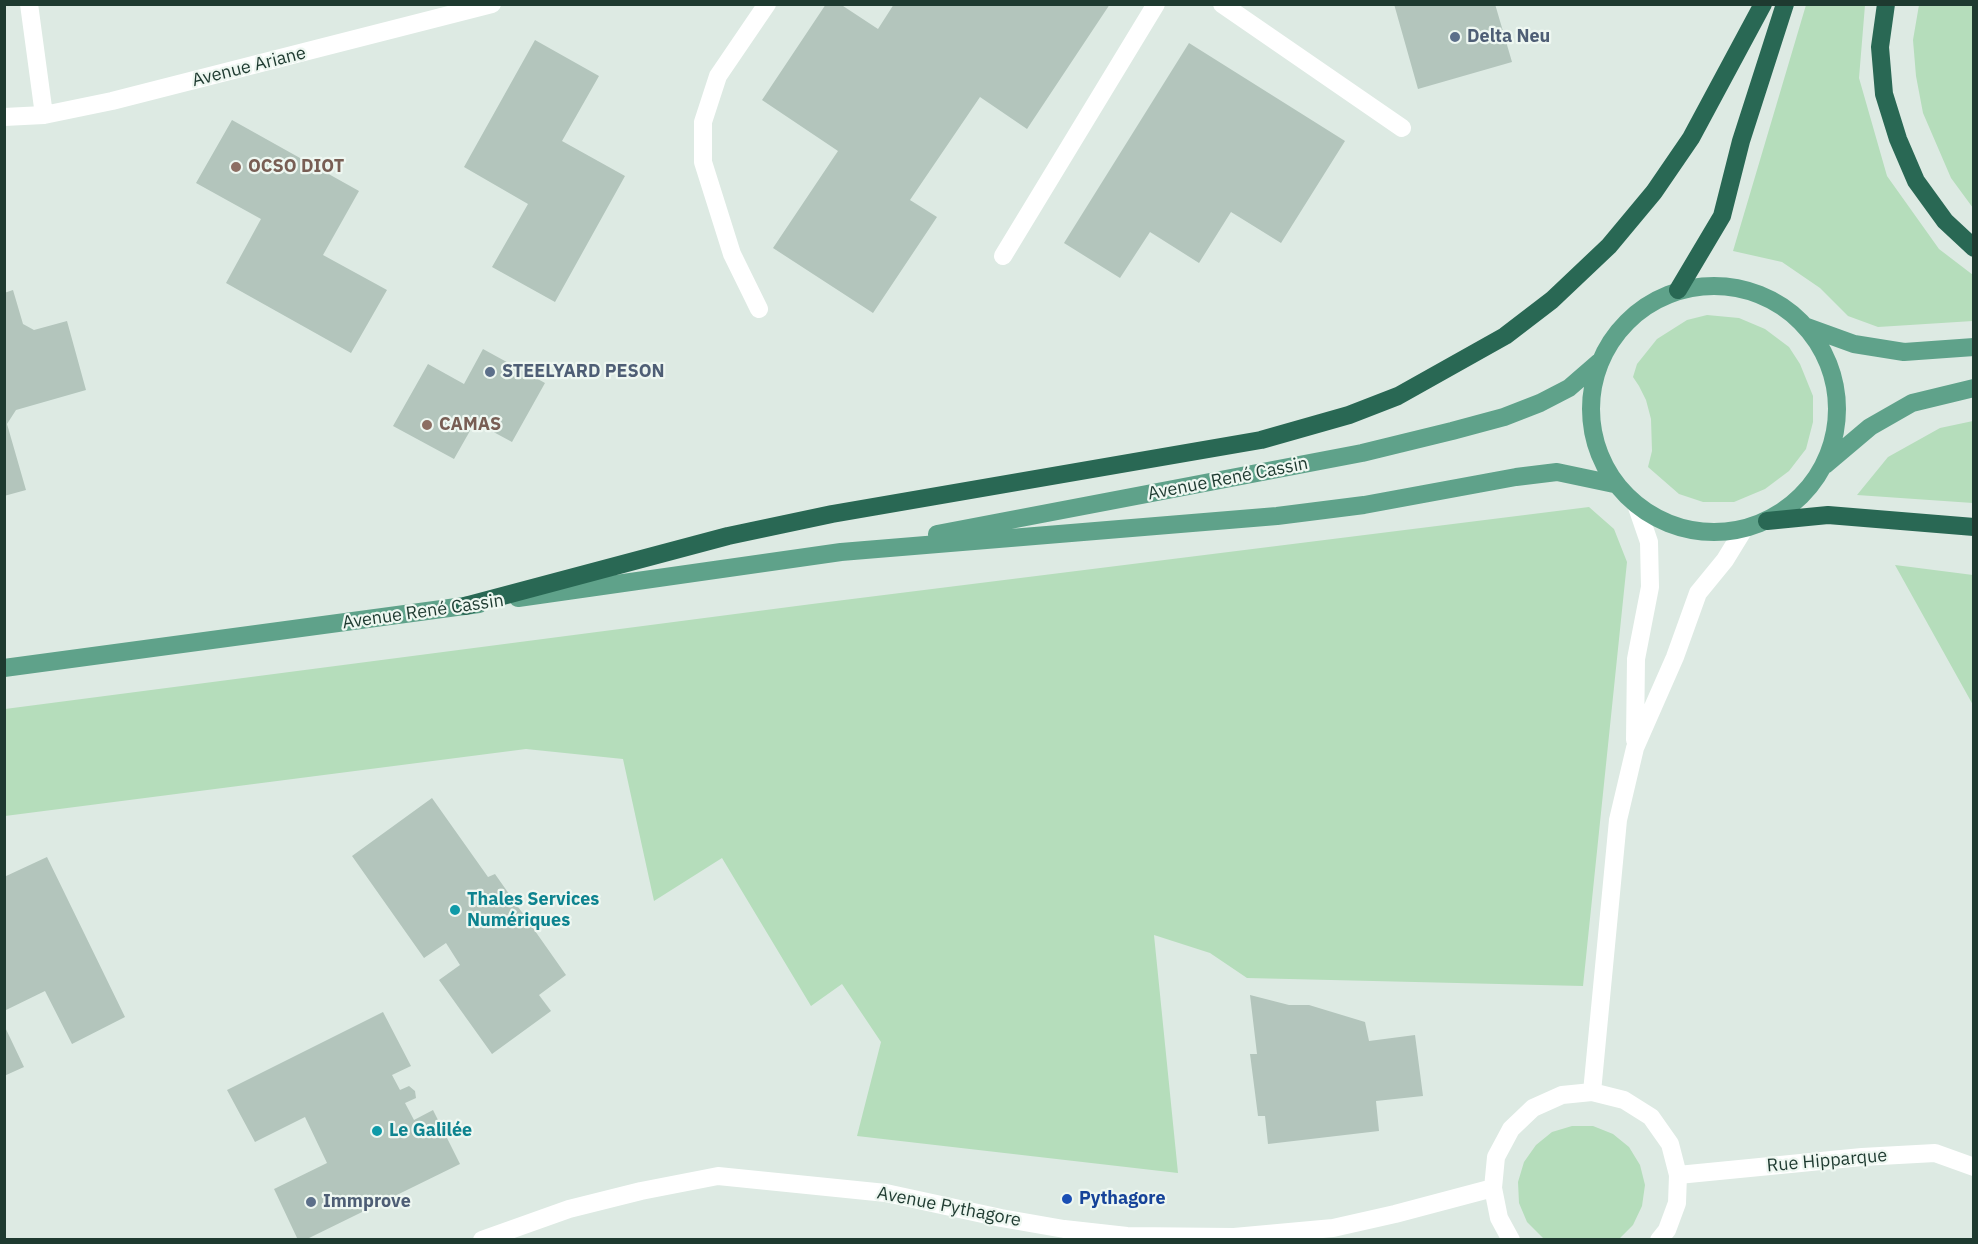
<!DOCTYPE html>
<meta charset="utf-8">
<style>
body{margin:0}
#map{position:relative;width:1978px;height:1244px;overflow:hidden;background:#ddeae3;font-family:"IBM Plex Sans",sans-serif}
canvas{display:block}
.frame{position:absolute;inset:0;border:6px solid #1e3a30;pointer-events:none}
</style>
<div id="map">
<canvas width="1978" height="1244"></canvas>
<div class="frame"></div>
</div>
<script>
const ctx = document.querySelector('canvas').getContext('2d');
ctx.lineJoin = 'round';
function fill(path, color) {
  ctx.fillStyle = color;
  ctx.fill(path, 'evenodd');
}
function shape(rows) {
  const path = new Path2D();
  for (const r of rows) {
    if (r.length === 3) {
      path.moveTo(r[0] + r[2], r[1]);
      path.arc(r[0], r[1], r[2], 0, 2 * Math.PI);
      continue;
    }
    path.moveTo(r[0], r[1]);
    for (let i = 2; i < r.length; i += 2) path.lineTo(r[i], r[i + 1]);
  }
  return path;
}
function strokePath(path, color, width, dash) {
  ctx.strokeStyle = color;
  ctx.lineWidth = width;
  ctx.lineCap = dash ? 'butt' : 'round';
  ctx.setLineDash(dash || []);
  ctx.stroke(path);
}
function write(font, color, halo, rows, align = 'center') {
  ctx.font = font + ' "IBM Plex Sans",sans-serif';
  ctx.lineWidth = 4.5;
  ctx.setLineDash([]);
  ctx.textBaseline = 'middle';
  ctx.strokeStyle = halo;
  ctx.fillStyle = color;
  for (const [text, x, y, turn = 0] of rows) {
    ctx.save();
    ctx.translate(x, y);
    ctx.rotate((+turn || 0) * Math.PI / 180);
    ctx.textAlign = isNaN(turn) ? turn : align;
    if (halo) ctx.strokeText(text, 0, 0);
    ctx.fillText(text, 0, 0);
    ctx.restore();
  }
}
const green = shape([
 [1806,5,1865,5,1859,78,1887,176,1939,249,1973,275,1973,321,1878,327,1848,316,1820,288,1782,262,1733,251],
 [1919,5,1973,5,1973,208,1951,178,1923,113,1916,76,1913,40],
 [1707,315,1739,318,1765,329,1789,347,1800,364,1813,396,1813,422,1806,449,1789,471,1765,489,1734,502,1703,502,1679,494,1648,467,1652,451,1651,419,1646,400,1639,386,1633,377,1637,364,1657,339,1687,320],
 [1973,421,1973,503,1857,495,1888,457,1940,428],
 [1589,507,1614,529,1627,562,1583,986,1247,978,1210,953,1154,935,1178,1173,857,1136,881,1042,842,984,811,1006,722,858,654,901,623,759,526,749,5,816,5,709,812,604],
 [1895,565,1973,575,1973,705],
 [1572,1126,1593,1126,1613,1134,1629,1147,1640,1165,1645,1185,1642,1206,1633,1225,1619,1239,1544,1239,1527,1222,1519,1203,1518,1182,1524,1162,1536,1145,1552,1132]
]);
const building = shape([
 [826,4,840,4,878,29,894,4,1110,4,1027,129,980,97,910,200,937,217,873,313,773,248,838,151,762,100],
 [1394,4,1495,4,1512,62,1418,89],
 [535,40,599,76,562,141,625,176,555,302,492,267,528,204,464,167],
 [1189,43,1345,141,1281,243,1231,212,1199,263,1150,232,1120,278,1064,243],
 [232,120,359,191,323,255,387,290,351,353,226,283,261,219,196,183],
 [13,290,23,324,34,330,67,321,86,390,16,410,7,424,26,490,4,496,4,293],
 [483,349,545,383,512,442,475,422,454,459,393,426,428,364,464,384],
 [432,798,488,877,495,874,566,975,539,995,551,1011,492,1054,439,980,460,965,446,943,424,958,352,856],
 [47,857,125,1017,72,1044,45,991,4,1011,4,877],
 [1250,995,1289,1005,1309,1005,1365,1022,1369,1041,1415,1035,1423,1096,1376,1101,1379,1131,1268,1144,1265,1116,1258,1116,1250,1054,1257,1054],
 [383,1012,411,1066,392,1075,400,1090,409,1086,415,1091,416,1098,405,1103,414,1120,433,1110,460,1164,305,1240,298,1240,274,1189,327,1163,305,1117,255,1142,227,1090],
 [4,1025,24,1067,4,1076]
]);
const service = shape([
 [1222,4,1402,128],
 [759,309,732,254,703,162,703,122,718,76,767,4]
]);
const minor = shape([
 [29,4,44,115],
 [4,117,44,115,112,101,492,4],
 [1003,256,1156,4],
 [1635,740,1636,659,1650,587,1649,542,1637,507],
 [1592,1092,1618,820,1635,748,1675,657,1698,593,1725,560,1744,529],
 [1678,1175,1862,1157,1935,1153,1974,1167],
 [482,1240,569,1209,641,1191,718,1176,886,1193,1001,1218,1064,1229,1127,1236,1234,1237,1333,1228,1395,1214,1493,1188],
 [1511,1240,1499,1218,1493,1188,1496,1157,1511,1129,1533,1108,1562,1095,1592,1092,1624,1100,1651,1117,1670,1144,1678,1175,1677,1203,1667,1230,1659,1240]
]);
const primary = shape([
 [1714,409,123],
 [1807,327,1854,344,1904,352,1974,347],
 [1825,465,1870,427,1912,403,1974,388],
 [937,534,1362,453,1452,431,1504,417,1540,403,1569,388,1599,362],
 [518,598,841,552,1277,516,1364,505,1516,477,1557,472,1614,484],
 [4,668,479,604]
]);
const motorway = shape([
 [1886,4,1880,47,1884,94,1898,139,1916,181,1945,221,1974,248],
 [1678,290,1722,216,1741,141,1785,4],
 [1767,521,1828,515,1974,527],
 [465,606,728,536,832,514,1261,440,1349,415,1398,396,1505,336,1552,300,1609,246,1654,192,1691,138,1763,4]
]);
const markers = [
 [1455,37,6,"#5c6f8a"],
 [236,167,6,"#8d6e63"],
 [490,372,6,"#5c6f8a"],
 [427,425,6,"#8d6e63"],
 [455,910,6,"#0f9aa8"],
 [377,1131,6,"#0f9aa8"],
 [1067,1199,6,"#1a4fb4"],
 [311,1202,6,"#5c6f8a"]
];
const serviceNames = [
 ["Delta Neu",1467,37],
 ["STEELYARD PESON",502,372],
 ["Immprove",323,1202]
];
const streetNames = [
 ["Avenue Ariane",249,67,-14],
 ["Avenue René Cassin",1228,479,-11],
 ["Avenue René Cassin",423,612,-8],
 ["Rue Hipparque",1827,1161,-5],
 ["Avenue Pythagore",949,1207,11]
];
const educationNames = [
 ["OCSO DIOT",248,167],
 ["CAMAS",439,425]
];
const cultureNames = [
 ["Thales Services",467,900],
 ["Numériques",467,921],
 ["Le Galilée",389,1131]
];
const transitNames = [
 ["Pythagore",1079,1199]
];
fill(green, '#b5ddbb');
fill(building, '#b3c5bc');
strokePath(service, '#fff', 18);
strokePath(minor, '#fff', 18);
strokePath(primary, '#5fa28a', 18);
strokePath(motorway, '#296854', 18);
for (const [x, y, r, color] of markers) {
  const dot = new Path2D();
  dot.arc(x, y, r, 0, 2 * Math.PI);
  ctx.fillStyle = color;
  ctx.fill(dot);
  strokePath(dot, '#eef7f1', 2);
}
write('bold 18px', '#4e5e75', '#eef7f1', serviceNames, 'left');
write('18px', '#1e3a30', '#eef7f1', streetNames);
write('bold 18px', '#785e54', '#eef7f1', educationNames, 'left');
write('bold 18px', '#0d838f', '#eef7f1', cultureNames, 'left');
write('bold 18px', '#164399', '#eef7f1', transitNames, 'left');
</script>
